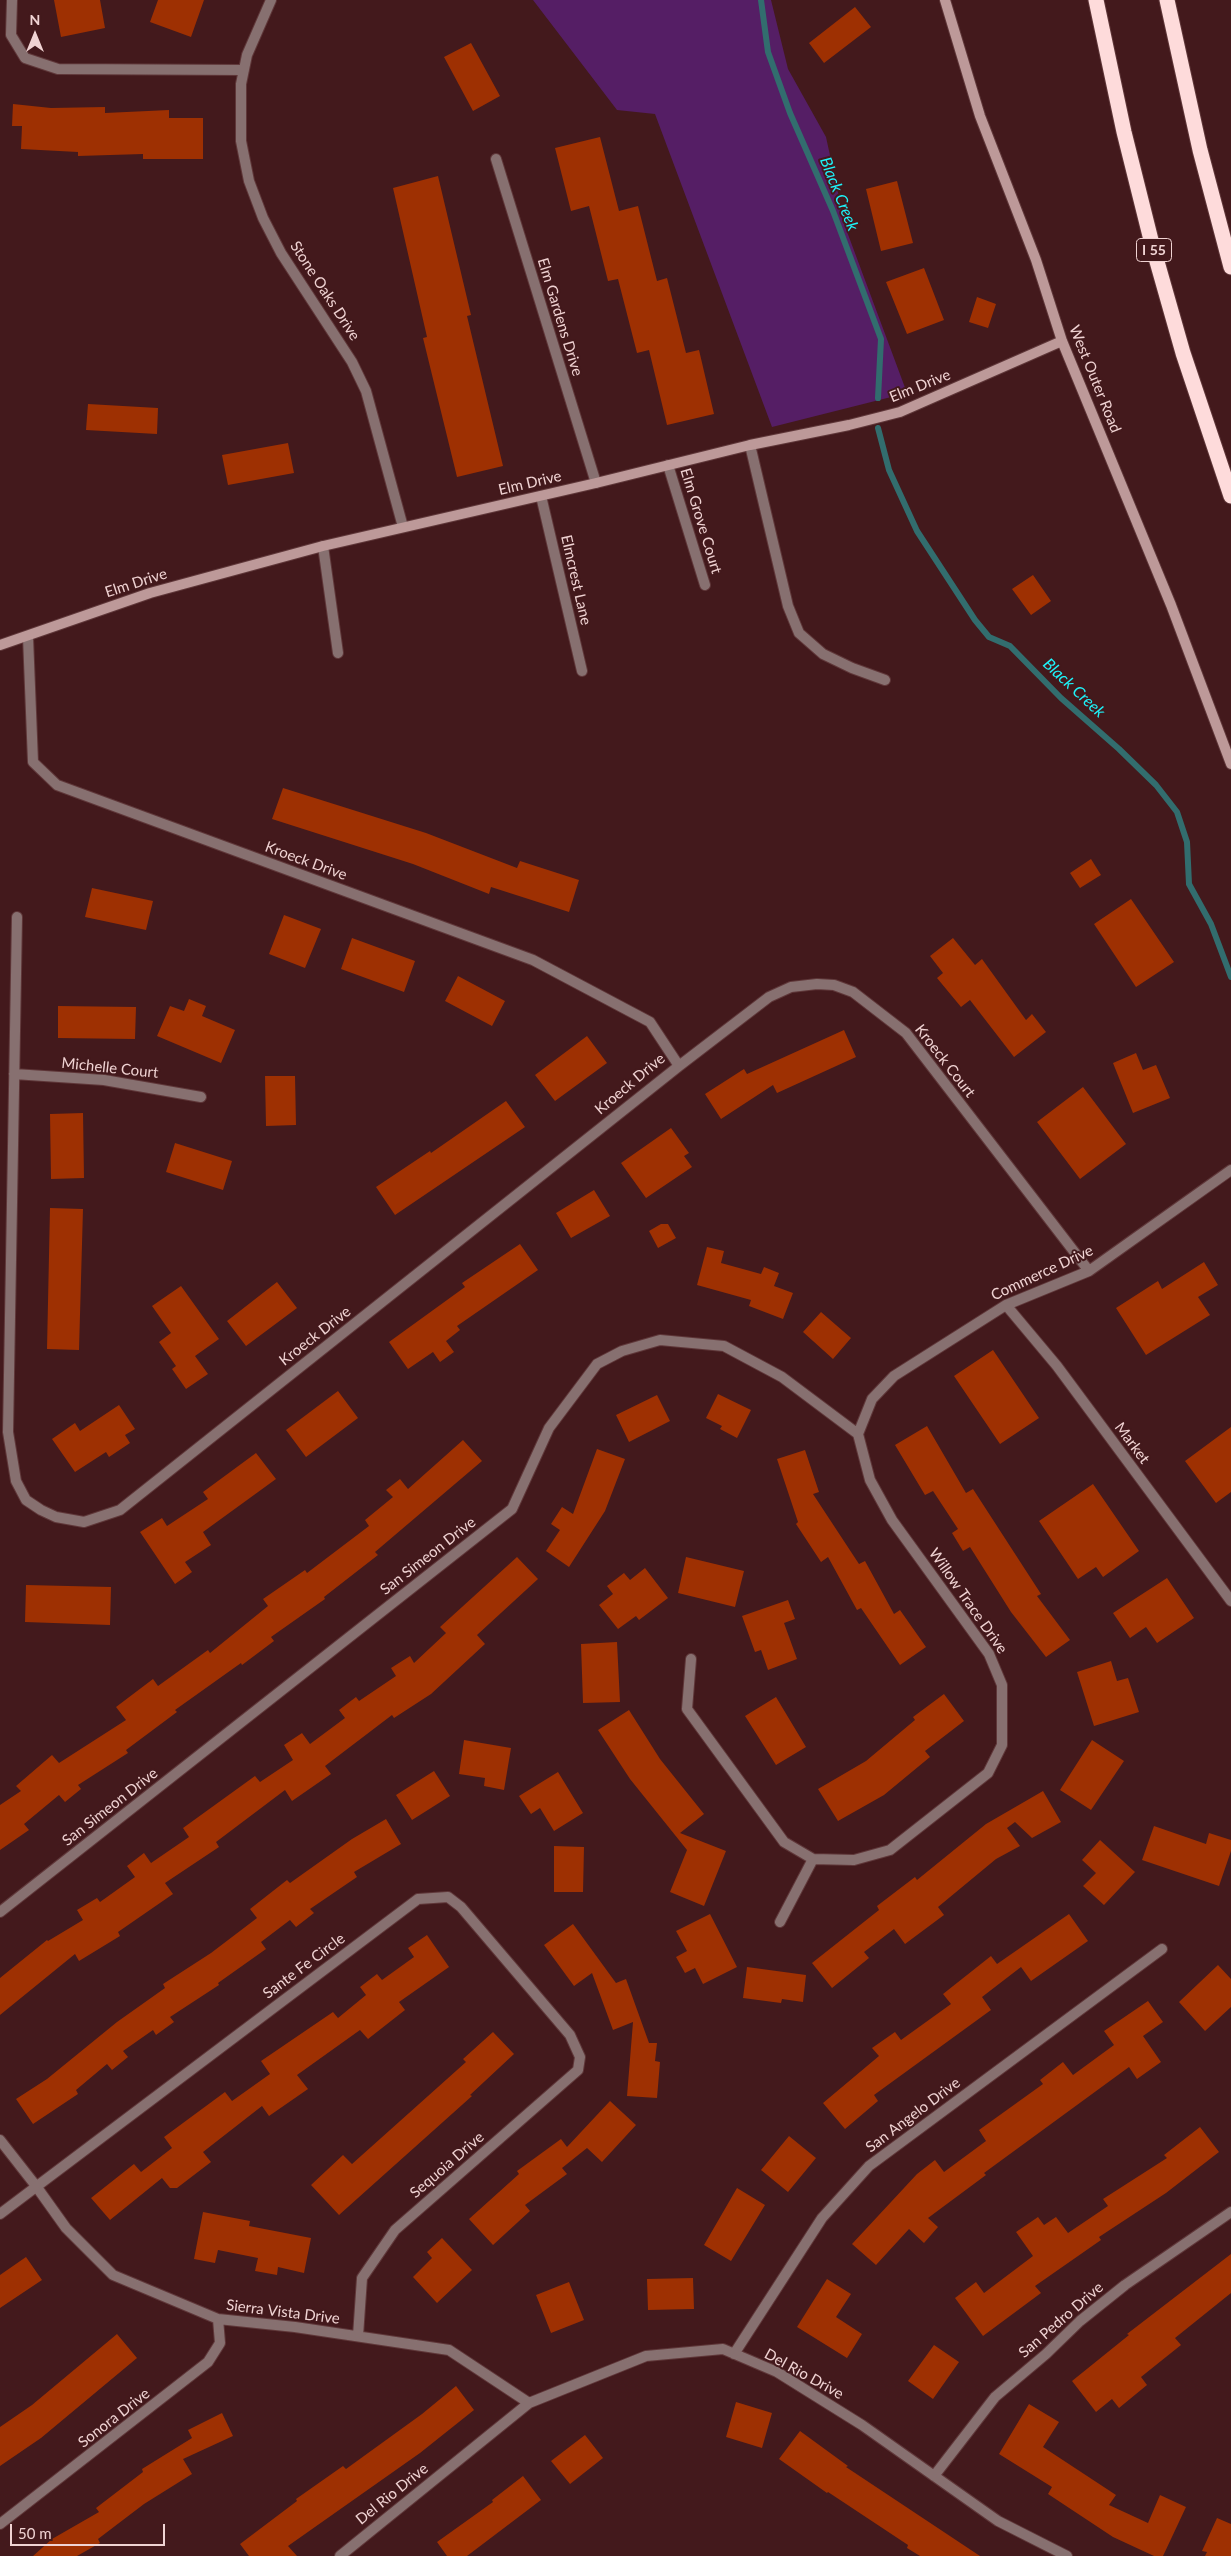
<!DOCTYPE html>
<style>
body{margin:0}
#map{position:relative;width:1231px;height:2556px;overflow:hidden;background:#43191c;font-family:Lato,sans-serif}
canvas{display:block}
.north{position:absolute;left:10px;top:10px;width:50px;height:50px;-webkit-text-stroke:4px #43191c;paint-order:stroke;rotate:0deg;font-size:14px;font-weight:700;line-height:20px;text-align:center;color:#f0d3d3}
.north::after{content:'';display:block;margin:auto;width:18px;height:22px;background:#f0d3d3;clip-path:polygon(50% 0,100% 100%,50% 72%,0 100%)}
.scale{position:absolute;left:10px;top:2524px;width:155px;height:22px;box-sizing:border-box;border:2px solid #f0d3d3;border-top:0;padding-left:6px;font-size:15px;line-height:18px;white-space:nowrap;color:#f0d3d3;-webkit-text-stroke:4px #43191c;paint-order:stroke}
</style>
<div id="map">
<canvas width="1231" height="2556"></canvas>
<div class="north">N</div>
<div class="scale">50 m</div>
</div>
<script>
const ctx = document.querySelector('canvas').getContext('2d');
ctx.lineJoin = 'round';
function fill(path, color) {
  ctx.fillStyle = color;
  ctx.fill(path, 'evenodd');
}
function shape(rows) {
  const path = new Path2D();
  for (const r of rows) {
    path.moveTo(r[0], r[1]);
    for (let i = 2; i < r.length; i += 2) path.lineTo(r[i], r[i + 1]);
  }
  return path;
}
function strokePath(path, color, width, dash) {
  ctx.strokeStyle = color;
  ctx.lineWidth = width;
  ctx.lineCap = dash ? 'butt' : 'round';
  ctx.setLineDash(dash || []);
  ctx.stroke(path);
}
function write(font, color, halo, rows, align = 'center') {
  ctx.font = font + ' Lato,sans-serif';
  ctx.lineWidth = 4;
  ctx.setLineDash([]);
  ctx.textBaseline = 'middle';
  ctx.strokeStyle = halo;
  ctx.fillStyle = color;
  for (const [text, x, y, turn = 0] of rows) {
    ctx.save();
    ctx.translate(x, y);
    ctx.rotate((+turn || 0) * Math.PI / 180);
    ctx.textAlign = isNaN(turn) ? turn : align;
    if (halo) ctx.strokeText(text, 0, 0);
    ctx.fillText(text, 0, 0);
    ctx.restore();
  }
}
const green = shape([
 [533,0,771,0,788,69,826,137,846,229,907,393,772,427,655,114,617,110]
]);
const stream = shape([
 [761,0,768,52,790,113,833,211,881,339,878,398],
 [878,428,889,470,917,531,975,620,989,637,1010,646,1061,698,1119,749,1156,785,1177,812,1187,842,1189,884,1211,924,1231,977]
]);
const building = shape([
 [54,0,100,0,105,28,61,37],
 [158,0,204,0,191,37,150,22],
 [855,7,871,27,824,63,809,43],
 [471,43,500,96,473,111,444,57],
 [13,104,51,108,105,107,105,113,169,110,169,118,203,118,203,159,143,159,143,154,78,156,78,152,21,149,22,126,12,126],
 [600,137,619,211,638,206,657,281,667,278,686,353,699,350,714,414,667,425,649,350,637,353,618,279,608,281,589,206,571,211,555,148],
 [438,176,471,315,467,316,503,466,457,477,423,338,427,337,393,188],
 [897,181,913,243,881,251,866,189],
 [924,268,944,320,907,334,886,282],
 [977,297,996,304,988,328,969,322],
 [88,404,158,408,157,434,86,430],
 [288,443,294,473,228,485,222,455],
 [1033,575,1051,601,1031,615,1012,589],
 [283,788,426,833,517,868,520,861,579,880,569,912,491,887,489,894,413,864,272,819],
 [1091,859,1101,875,1080,888,1070,873],
 [92,888,153,901,146,930,85,917],
 [1131,899,1174,962,1136,987,1094,924],
 [284,915,321,929,305,968,269,954],
 [352,938,415,961,404,992,341,969],
 [953,938,975,965,982,959,1026,1020,1032,1014,1046,1032,1014,1057,970,1000,961,1007,937,978,943,973,930,956],
 [458,976,505,1001,492,1026,445,1001],
 [189,999,206,1006,202,1016,235,1030,221,1063,157,1036,170,1006,184,1011],
 [58,1006,136,1007,135,1039,58,1038],
 [844,1030,856,1057,777,1093,773,1085,721,1119,705,1094,744,1069,747,1074],
 [587,1036,607,1063,555,1101,535,1075],
 [1136,1053,1143,1070,1156,1065,1170,1098,1133,1113,1113,1063],
 [265,1076,295,1076,296,1125,266,1126],
 [1083,1087,1126,1144,1080,1179,1037,1122],
 [506,1101,525,1127,395,1215,376,1187,430,1151,431,1153],
 [83,1113,84,1178,51,1179,50,1114],
 [671,1128,689,1153,684,1156,692,1167,646,1198,621,1163],
 [175,1143,232,1161,223,1190,166,1172],
 [594,1190,610,1216,571,1238,556,1213],
 [50,1208,83,1209,79,1350,47,1349],
 [661,1224,668,1224,676,1238,658,1248,649,1231],
 [520,1244,538,1270,457,1326,460,1330,446,1341,454,1352,440,1362,433,1352,408,1369,389,1342,465,1287,462,1283],
 [707,1247,724,1251,721,1263,761,1274,764,1267,779,1273,774,1286,793,1293,783,1319,749,1306,751,1300,697,1285],
 [1204,1262,1218,1285,1198,1297,1210,1315,1146,1355,1116,1308,1158,1281,1162,1289],
 [277,1282,297,1308,246,1346,227,1321],
 [181,1286,219,1339,195,1356,208,1374,186,1389,172,1369,176,1366,159,1342,171,1333,152,1306],
 [821,1312,851,1338,833,1359,803,1332],
 [993,1350,1039,1418,1000,1444,954,1376],
 [338,1391,358,1418,306,1457,286,1430],
 [718,1394,751,1410,737,1438,720,1429,722,1426,706,1418],
 [657,1395,670,1421,629,1442,616,1415],
 [119,1405,135,1429,125,1435,130,1443,109,1457,106,1452,75,1472,52,1439,75,1423,80,1431],
 [927,1426,966,1493,973,1489,1041,1594,1037,1596,1070,1640,1046,1657,1011,1612,970,1547,963,1551,952,1533,958,1529,933,1491,925,1495,895,1445],
 [1231,1427,1231,1492,1216,1503,1185,1461],
 [463,1440,482,1461,375,1552,378,1555,324,1597,325,1599,271,1637,274,1641,242,1665,241,1663,175,1710,177,1712,126,1750,128,1753,78,1785,81,1789,65,1802,59,1795,24,1824,29,1830,0,1850,0,1805,21,1791,16,1786,52,1755,59,1763,126,1720,116,1707,153,1679,158,1686,208,1650,210,1653,268,1606,263,1599,305,1570,307,1573,369,1526,365,1520,393,1497,386,1490,400,1479,408,1489],
 [597,1449,625,1459,605,1511,569,1567,546,1551,560,1530,551,1524,562,1507,573,1514],
 [805,1450,819,1492,813,1494,859,1564,865,1561,894,1614,900,1610,926,1647,900,1665,861,1608,857,1610,828,1557,821,1562,796,1524,798,1522,777,1459],
 [256,1453,276,1479,203,1532,211,1545,185,1562,192,1572,175,1584,140,1532,162,1518,167,1526,208,1499,203,1492],
 [1093,1484,1139,1551,1103,1577,1096,1567,1078,1579,1039,1521],
 [517,1557,538,1579,477,1635,485,1644,431,1694,394,1718,392,1715,325,1766,331,1774,292,1801,285,1790,216,1842,219,1847,165,1883,173,1894,118,1932,120,1936,79,1961,75,1954,0,2015,0,1978,47,1940,48,1941,83,1920,77,1910,97,1898,100,1902,135,1877,127,1866,144,1853,151,1863,189,1837,183,1828,255,1776,260,1782,293,1760,284,1745,302,1733,310,1744,345,1718,339,1710,356,1697,359,1701,396,1676,391,1668,410,1656,414,1663,446,1633,440,1627],
 [686,1557,744,1571,735,1607,678,1593],
 [645,1568,668,1598,639,1620,636,1616,618,1629,599,1605,613,1594,607,1586,624,1573,630,1580],
 [1167,1578,1194,1618,1157,1643,1146,1627,1130,1638,1113,1613],
 [26,1585,111,1587,110,1625,25,1622],
 [788,1600,795,1619,784,1623,797,1659,768,1670,761,1650,755,1652,742,1616],
 [617,1642,620,1702,583,1703,581,1644],
 [1111,1661,1117,1681,1128,1678,1139,1712,1094,1726,1077,1672],
 [944,1694,964,1721,925,1751,930,1757,884,1795,838,1821,818,1789,866,1761,915,1720,913,1717],
 [776,1697,806,1747,776,1765,745,1716],
 [629,1710,660,1759,704,1814,680,1833,726,1851,704,1906,670,1892,687,1850,630,1779,598,1730],
 [464,1740,511,1748,504,1790,484,1786,485,1778,459,1774],
 [1092,1740,1124,1761,1091,1810,1060,1790],
 [434,1771,450,1796,412,1820,396,1795],
 [558,1772,583,1813,554,1831,540,1808,531,1814,519,1796],
 [1043,1791,1061,1822,1032,1838,1015,1822,1007,1828,1020,1846,996,1859,938,1907,944,1915,905,1944,894,1929,864,1952,869,1958,832,1988,812,1963,879,1910,877,1906,915,1877,917,1880,986,1824],
 [386,1819,401,1844,354,1872,357,1877,310,1909,314,1913,296,1927,290,1920,261,1942,266,1949,218,1983,219,1985,170,2017,174,2022,156,2035,153,2030,123,2051,128,2057,112,2070,107,2064,76,2090,78,2094,33,2124,16,2099,47,2079,117,2022,165,1988,163,1984,211,1953,257,1918,250,1909,287,1880,290,1883,352,1839],
 [1154,1826,1206,1844,1209,1833,1231,1840,1231,1851,1219,1886,1142,1860],
 [1100,1840,1135,1872,1104,1905,1083,1886,1096,1873,1082,1860],
 [554,1846,584,1847,583,1892,554,1892],
 [710,1914,737,1967,703,1984,695,1968,685,1973,676,1957,687,1951,676,1931],
 [1069,1914,1088,1941,1031,1981,1021,1967,982,1997,991,2010,874,2095,878,2101,845,2129,823,2103,879,2056,872,2048,895,2032,901,2040,951,2004,943,1994,991,1956,997,1964],
 [573,1924,616,1983,626,1979,649,2043,657,2043,655,2061,660,2062,657,2098,627,2096,633,2022,613,2030,592,1973,574,1986,544,1945],
 [427,1935,449,1967,399,2002,405,2010,368,2039,360,2030,297,2075,308,2089,269,2116,262,2106,203,2152,211,2162,177,2188,170,2188,162,2178,110,2220,91,2198,134,2164,141,2172,172,2148,164,2137,225,2092,232,2101,270,2074,261,2061,333,2012,338,2018,366,1995,360,1987,377,1974,382,1980,414,1957,408,1948],
 [1218,1965,1231,1979,1231,2007,1205,2031,1179,2002],
 [747,1967,806,1975,803,2002,782,1999,781,2003,743,1998],
 [1148,2001,1163,2022,1143,2036,1161,2062,1137,2079,1129,2067,984,2173,986,2175,928,2218,938,2227,924,2243,909,2229,876,2265,852,2244,917,2174,935,2160,944,2172,986,2141,979,2130,1043,2084,1040,2080,1063,2062,1073,2075,1114,2045,1104,2031],
 [493,2032,514,2054,470,2095,472,2096,339,2215,311,2185,343,2155,352,2164,466,2062,463,2059],
 [610,2101,636,2125,602,2162,587,2148,562,2168,567,2174,525,2205,530,2211,493,2245,469,2219,519,2174,517,2171,561,2139,567,2147],
 [1200,2127,1219,2152,1166,2193,1099,2237,1101,2240,1035,2286,1041,2293,983,2336,955,2298,976,2282,984,2293,1033,2256,1016,2232,1038,2217,1044,2225,1056,2217,1068,2233,1108,2206,1103,2199,1167,2158,1164,2155],
 [789,2136,816,2158,788,2192,761,2170],
 [737,2188,765,2205,731,2261,704,2245],
 [203,2212,250,2221,249,2226,311,2238,304,2273,278,2267,277,2275,255,2271,258,2258,218,2250,215,2263,194,2259],
 [442,2238,472,2270,437,2303,413,2277,432,2258,427,2252],
 [1231,2254,1231,2293,1175,2338,1181,2345,1141,2377,1147,2385,1119,2408,1112,2399,1096,2412,1072,2381,1129,2335,1127,2334],
 [26,2257,42,2280,0,2308,0,2275],
 [693,2278,694,2309,648,2310,647,2279],
 [827,2279,851,2294,836,2317,862,2334,847,2358,797,2327],
 [569,2282,584,2320,551,2333,536,2295],
 [117,2334,137,2358,41,2438,0,2466,0,2427,32,2405],
 [934,2345,959,2362,933,2399,908,2381],
 [456,2386,474,2410,420,2453,288,2546,297,2556,249,2556,240,2544,297,2501,296,2499,343,2466,346,2469,422,2414],
 [736,2402,772,2413,762,2448,726,2437],
 [1029,2404,1059,2422,1043,2447,1116,2495,1109,2505,1148,2523,1160,2495,1186,2507,1163,2556,1154,2556,1113,2537,1048,2494,1052,2487,999,2454],
 [222,2413,233,2436,183,2459,192,2474,144,2504,98,2539,100,2543,77,2556,33,2556,52,2539,99,2512,96,2508,143,2472,142,2469,192,2438,188,2430],
 [800,2431,848,2466,846,2467,980,2556,920,2556,907,2548,908,2545,828,2492,827,2493,779,2459],
 [585,2435,603,2458,570,2484,551,2461],
 [523,2476,541,2500,467,2556,447,2556,437,2542,493,2502,492,2500],
 [1217,2518,1231,2524,1231,2556,1205,2556,1207,2552,1202,2551]
]);
const street = shape([
 [12,0,11,35,25,58,58,69,244,70],
 [271,0,247,55,241,84,241,141,249,181,263,218,281,253,352,362,366,391,403,527],
 [496,159,596,483],
 [750,445,788,606,799,633,823,654,852,668,885,680],
 [668,465,705,585],
 [541,496,582,671],
 [323,546,338,653],
 [28,637,33,762,57,785,533,960,650,1022,679,1066],
 [17,917,8,1432,16,1481,26,1500,41,1510,56,1517,84,1522,120,1510,679,1066,769,997,791,987,817,984,834,985,853,992,906,1033,1089,1271],
 [14,1074,104,1080,201,1097],
 [1006,1305,1057,1366,1231,1601],
 [858,1434,872,1399,894,1376,1006,1305,1089,1271,1231,1170],
 [691,1659,687,1709,784,1842,813,1859],
 [0,1912,512,1509,549,1428,597,1364,622,1351,660,1340,724,1346,782,1377,858,1434],
 [780,1922,813,1859,854,1860,890,1850,988,1773,1002,1745,1002,1685,989,1654,892,1520,870,1480,858,1434],
 [0,2140,36,2186,66,2228,113,2275,218,2319,295,2327,449,2350,529,2403],
 [0,2214,418,1899,448,1897,461,1907,570,2035,580,2057,578,2070,395,2230,362,2278,358,2336],
 [734,2354,822,2218,869,2166,1162,1949],
 [934,2476,995,2397,1046,2354,1080,2321,1125,2285,1231,2212],
 [0,2524,208,2362,220,2343,218,2319],
 [340,2556,529,2403,646,2356,723,2349,777,2372,862,2425,998,2521,1067,2556]
]);
const secondary = shape([
 [945,0,980,116,1036,260,1062,341,1171,605,1231,764],
 [0,645,150,593,323,546,596,483,750,445,849,425,900,412,1062,341]
]);
const highway = shape([
 [1096,0,1124,132,1152,244,1183,353,1231,496],
 [1167,0,1200,150,1231,267]
]);
const shields = [
 [1154,250,35]
];
const shieldNames = [
 ["I 55",1154,250]
];
const streetNames = [
 ["Stone Oaks Drive",325,291,57],
 ["Elm Gardens Drive",560,317,73],
 ["West Outer Road",1095,379,68],
 ["Elm Drive",920,386,-22],
 ["Elm Drive",530,483,-13],
 ["Elm Grove Court",701,521,73],
 ["Elmcrest Lane",576,580,77],
 ["Elm Drive",136,583,-18],
 ["Kroeck Drive",306,861,20],
 ["Kroeck Court",945,1061,52],
 ["Michelle Court",110,1068,6],
 ["Kroeck Drive",630,1084,-40],
 ["Commerce Drive",1042,1273,-25],
 ["Kroeck Drive",315,1336,-38],
 ["Market",1132,1443,53],
 ["San Simeon Drive",428,1556,-38],
 ["Willow Trace Drive",968,1601,55],
 ["San Simeon Drive",110,1807,-38],
 ["Sante Fe Circle",304,1966,-37],
 ["San Angelo Drive",913,2115,-37],
 ["Sequoia Drive",447,2165,-41],
 ["Sierra Vista Drive",283,2312,7],
 ["San Pedro Drive",1061,2320,-41],
 ["Del Rio Drive",804,2374,29],
 ["Sonora Drive",114,2418,-38],
 ["Del Rio Drive",392,2494,-39]
];
const waterNames = [
 ["Black Creek",839,194,68],
 ["Black Creek",1074,688,43]
];
fill(green, '#551e65');
strokePath(stream, '#326d6e', 6);
fill(building, '#9e3002');
strokePath(street, '#5f3739', 12);
strokePath(secondary, '#5f3739', 12);
strokePath(highway, '#5f3739', 17);
strokePath(street, '#877070', 10);
strokePath(secondary, '#bd9999', 10);
strokePath(highway, '#fedbdb', 15);
for (const [x, y, w] of shields) {
  const box = new Path2D();
  box.roundRect(x - w / 2, y - 11.5, w, 23, 4);
  ctx.fillStyle = '#43191c';
  ctx.fill(box);
  strokePath(box, '#f0d3d3', 1);
}
write('bold 14px', '#f0d3d3', null, shieldNames);
write('15px', '#f0d3d3', '#43191c', streetNames);
write('italic 16px', '#1ef3f9', '#43191c', waterNames);
</script>
